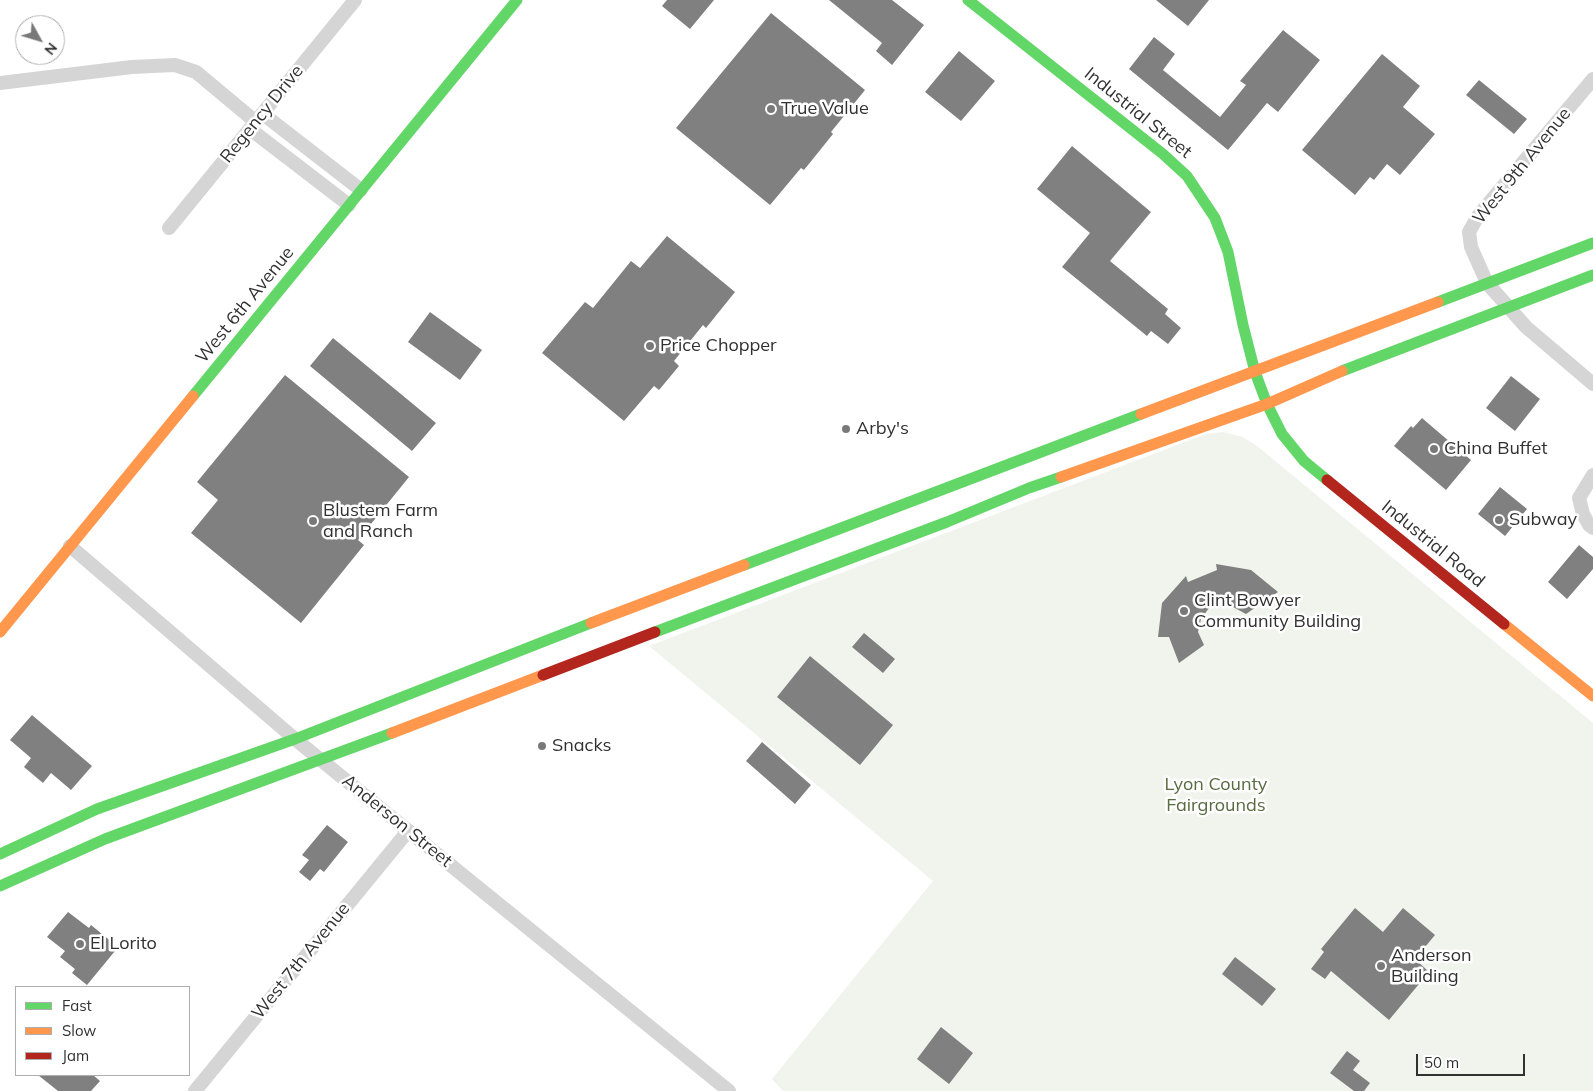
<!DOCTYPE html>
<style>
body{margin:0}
#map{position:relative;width:1593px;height:1091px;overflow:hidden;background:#fff;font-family:Mulish,sans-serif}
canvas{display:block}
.legend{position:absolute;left:15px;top:986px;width:175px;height:90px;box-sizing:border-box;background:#fff;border:1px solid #adadad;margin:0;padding:6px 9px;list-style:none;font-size:15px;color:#313131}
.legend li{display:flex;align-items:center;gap:10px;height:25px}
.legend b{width:25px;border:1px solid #adadad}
.north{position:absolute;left:15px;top:15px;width:50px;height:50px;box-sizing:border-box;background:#fff;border:1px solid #adadad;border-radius:50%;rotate:129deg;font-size:14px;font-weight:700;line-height:20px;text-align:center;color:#313131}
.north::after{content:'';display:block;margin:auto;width:18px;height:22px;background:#797979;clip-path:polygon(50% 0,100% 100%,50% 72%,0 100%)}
.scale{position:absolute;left:1416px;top:1054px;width:109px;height:22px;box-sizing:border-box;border:2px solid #313131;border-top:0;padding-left:6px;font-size:15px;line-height:18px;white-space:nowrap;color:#313131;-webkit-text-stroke:4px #fff;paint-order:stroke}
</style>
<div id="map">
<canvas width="1593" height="1091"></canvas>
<ul class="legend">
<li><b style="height:6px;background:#63d668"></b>Fast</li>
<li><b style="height:6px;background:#ff974d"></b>Slow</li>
<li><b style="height:6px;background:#b3261e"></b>Jam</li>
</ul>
<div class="north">N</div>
<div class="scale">50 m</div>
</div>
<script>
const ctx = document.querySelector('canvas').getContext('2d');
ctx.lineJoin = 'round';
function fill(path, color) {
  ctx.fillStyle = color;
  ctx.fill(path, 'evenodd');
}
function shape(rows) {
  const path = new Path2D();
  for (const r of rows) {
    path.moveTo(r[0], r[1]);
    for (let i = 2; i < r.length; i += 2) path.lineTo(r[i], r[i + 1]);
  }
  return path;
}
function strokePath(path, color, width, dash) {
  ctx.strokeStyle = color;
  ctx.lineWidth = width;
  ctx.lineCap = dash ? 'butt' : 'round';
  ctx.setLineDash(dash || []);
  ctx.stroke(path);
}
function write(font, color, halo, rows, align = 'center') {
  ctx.font = font + ' Mulish,sans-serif';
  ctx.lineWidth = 5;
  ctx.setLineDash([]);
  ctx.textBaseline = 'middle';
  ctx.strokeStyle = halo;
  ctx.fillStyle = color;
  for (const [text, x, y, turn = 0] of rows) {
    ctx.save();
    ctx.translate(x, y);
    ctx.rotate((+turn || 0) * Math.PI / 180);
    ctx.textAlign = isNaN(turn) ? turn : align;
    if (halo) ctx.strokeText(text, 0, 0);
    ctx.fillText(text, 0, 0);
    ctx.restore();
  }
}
const green = shape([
 [1223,432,1243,437,1257,446,1593,723,1593,1091,783,1091,772,1079,933,881,649,646,1206,434]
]);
const building = shape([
 [667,0,714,0,690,29,662,6],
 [829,0,892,0,924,25,892,65,876,51,882,43],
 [1156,0,1209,0,1188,26],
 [771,13,865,90,831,132,833,134,804,170,801,168,770,205,676,128],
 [1283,30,1320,60,1278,112,1267,103,1228,150,1129,69,1154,37,1175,54,1163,70,1220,117,1246,85,1240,81],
 [959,51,995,81,961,121,925,92],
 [1382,54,1420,86,1403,107,1435,134,1400,175,1387,164,1374,180,1370,177,1355,195,1302,150],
 [1479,80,1527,119,1514,134,1466,95],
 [1072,146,1151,212,1110,261,1168,309,1165,314,1181,328,1168,344,1151,331,1147,336,1062,267,1090,233,1037,189],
 [667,236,735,292,706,328,703,325,674,361,679,366,659,390,654,386,624,421,542,353,585,302,593,308,631,261,640,268],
 [430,312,482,350,460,380,408,342],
 [333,338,436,423,412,451,310,366],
 [285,375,409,477,358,540,364,545,301,623,191,533,218,500,197,482],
 [1511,376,1540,399,1515,431,1486,408],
 [1422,418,1471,460,1446,490,1394,446,1411,426,1413,428],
 [1500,487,1527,509,1505,536,1478,514],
 [1579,545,1593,557,1593,569,1567,599,1548,582],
 [1216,564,1251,570,1278,592,1246,614,1233,607,1220,605,1209,608,1201,619,1198,632,1204,645,1179,663,1169,637,1158,637,1162,603,1186,576,1188,582,1217,570],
 [864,633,895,659,883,673,852,647],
 [810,656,893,725,860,765,777,697],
 [32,715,92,766,71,790,51,773,43,783,24,767,31,758,10,740],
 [762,742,811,785,795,804,746,761],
 [327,825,348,842,324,872,320,869,310,881,299,872,309,860,302,855],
 [1355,908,1383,932,1403,908,1435,935,1415,959,1429,972,1389,1020,1331,971,1325,979,1311,969,1324,952,1321,949],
 [68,912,89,928,91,925,113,943,110,947,115,951,87,985,72,973,75,969,60,957,65,951,47,937],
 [1235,957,1276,989,1262,1006,1222,974],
 [941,1027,973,1053,949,1084,917,1059],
 [1347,1051,1360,1061,1353,1070,1370,1083,1364,1091,1354,1091,1330,1073],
 [38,1075,93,1075,100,1081,91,1091,58,1091]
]);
const street = shape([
 [1593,79,1478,216,1469,232,1471,247,1487,283,1526,327,1593,384],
 [0,83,132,67,175,65,196,72,256,122],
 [263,114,361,190],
 [250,129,349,205],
 [169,228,355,0],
 [1593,475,1579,498,1583,514,1589,525,1593,528],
 [70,546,295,739,729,1091],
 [195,1091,408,831]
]);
const fast = shape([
 [968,0,1163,154,1187,176,1215,218,1228,252,1243,325,1255,372,1267,404,1282,434,1304,461,1327,480],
 [1438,302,1593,243],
 [1342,371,1593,275],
 [193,396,517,0],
 [744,565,1141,414],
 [655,632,947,522,1029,488,1061,477],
 [0,854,97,809,295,739,591,623],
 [0,886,105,839,392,733]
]);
const slow = shape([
 [1141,414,1438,302],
 [1061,477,1267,404,1342,371],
 [591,623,744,565],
 [1504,624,1593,696],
 [0,632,193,396],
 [392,733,543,675]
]);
const jam = shape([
 [1327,480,1504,624],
 [543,675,655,632]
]);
const markers = [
 [771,109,5,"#797979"],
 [650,346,5,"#797979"],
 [846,429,5,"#797979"],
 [1434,449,5,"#797979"],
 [1499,520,5,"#797979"],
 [313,521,5,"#797979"],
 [1184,611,5,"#797979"],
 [542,746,5,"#797979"],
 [80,944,5,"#797979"],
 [1381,966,5,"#797979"]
];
const poiNames = [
 ["True Value",781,109],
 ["Price Chopper",660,346],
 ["Arby's",856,429],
 ["China Buffet",1444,449],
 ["Blustem Farm",323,511],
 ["and Ranch",323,532],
 ["Subway",1509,520],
 ["Clint Bowyer",1194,601],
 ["Community Building",1194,622],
 ["Snacks",552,746],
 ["El Lorito",90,944],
 ["Anderson",1391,956],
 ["Building",1391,977]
];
const streetNames = [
 ["Industrial Street",1138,113,39],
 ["Regency Drive",262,114,-51],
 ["West 9th Avenue",1522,166,-51],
 ["West 6th Avenue",245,305,-51],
 ["Industrial Road",1433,544,39],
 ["Anderson Street",397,821,39],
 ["West 7th Avenue",301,961,-51]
];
const parkNames = [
 ["Lyon County",1216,785],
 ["Fairgrounds",1216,806]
];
fill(green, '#f1f3ed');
fill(building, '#808080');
strokePath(street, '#d5d5d5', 14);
strokePath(fast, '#63d668', 11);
strokePath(slow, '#ff974d', 11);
strokePath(jam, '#b3261e', 11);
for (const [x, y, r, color] of markers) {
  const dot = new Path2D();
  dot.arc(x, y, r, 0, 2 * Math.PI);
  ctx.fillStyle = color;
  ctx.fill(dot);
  strokePath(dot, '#fff', 2);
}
write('18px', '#313131', '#fff', poiNames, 'left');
write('18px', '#313131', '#fff', streetNames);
write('18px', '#586b41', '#fff', parkNames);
</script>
